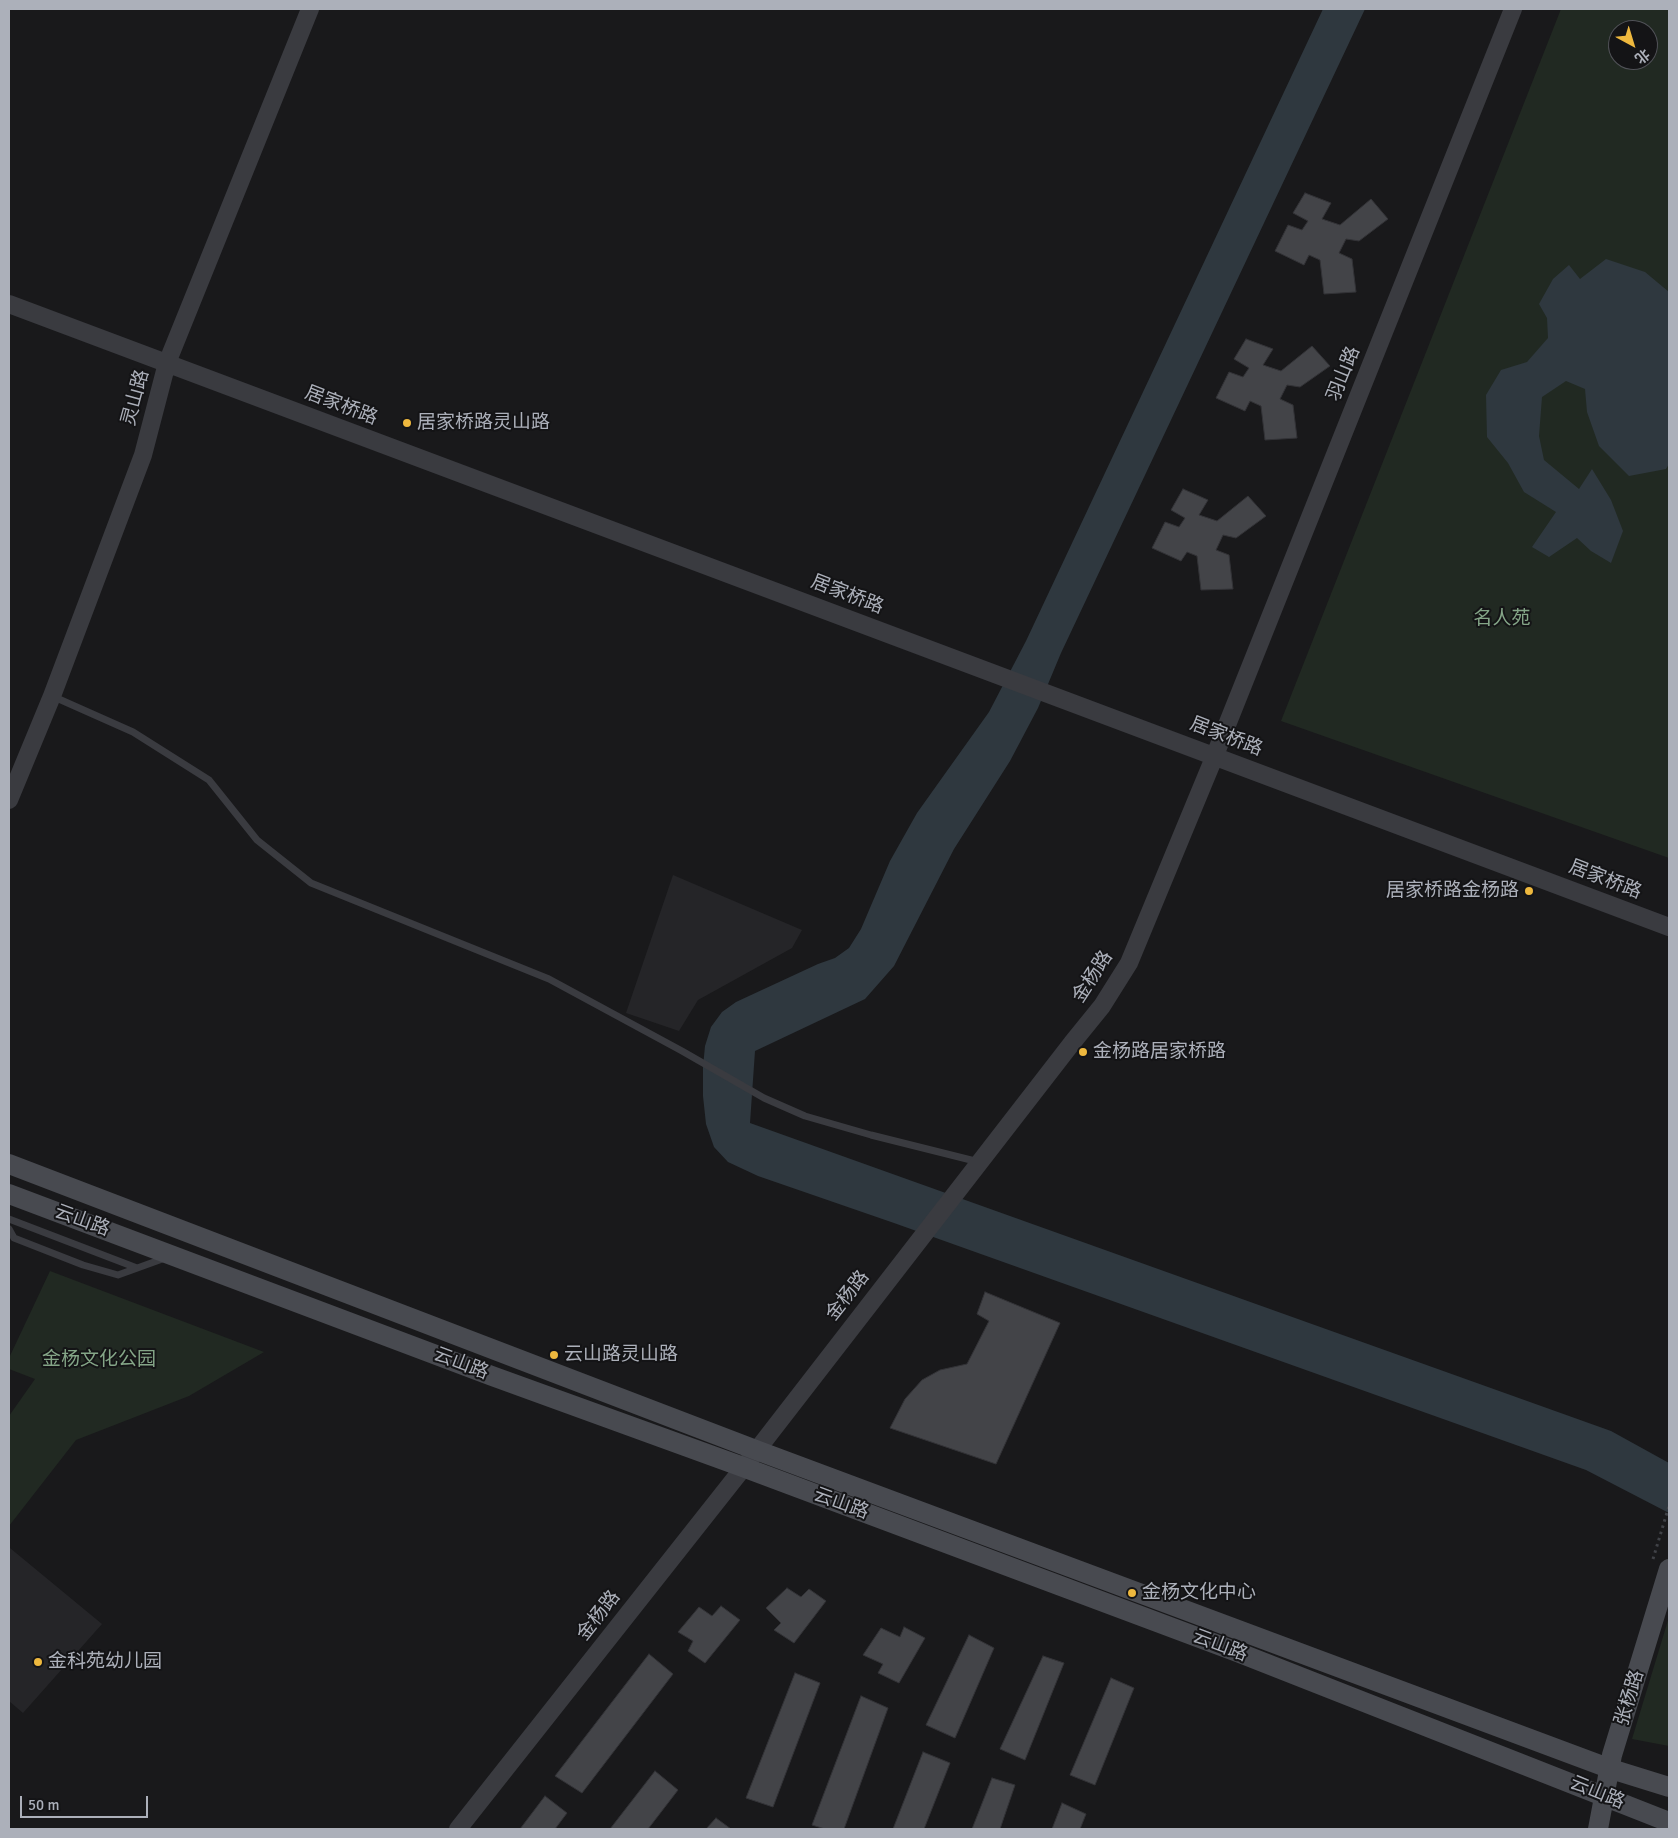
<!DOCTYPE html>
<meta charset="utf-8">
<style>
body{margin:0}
#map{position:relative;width:1678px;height:1838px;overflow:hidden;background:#19191b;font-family:Signika,"Noto Sans SC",sans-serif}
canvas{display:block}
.frame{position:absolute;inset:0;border:10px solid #acb0ba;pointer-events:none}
.north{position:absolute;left:1608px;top:20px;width:50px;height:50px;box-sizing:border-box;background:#141416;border:1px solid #515258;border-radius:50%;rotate:141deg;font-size:14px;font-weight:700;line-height:20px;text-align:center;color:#acb0ba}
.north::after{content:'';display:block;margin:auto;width:18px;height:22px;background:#eeb83e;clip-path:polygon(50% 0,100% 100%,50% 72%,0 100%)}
.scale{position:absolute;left:20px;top:1796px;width:128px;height:22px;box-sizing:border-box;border:2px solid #acb0ba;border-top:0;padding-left:6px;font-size:15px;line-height:18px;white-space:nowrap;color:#acb0ba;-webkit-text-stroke:4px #141416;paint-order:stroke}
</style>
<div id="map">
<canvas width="1678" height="1838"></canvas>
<div class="frame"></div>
<div class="north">北</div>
<div class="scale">50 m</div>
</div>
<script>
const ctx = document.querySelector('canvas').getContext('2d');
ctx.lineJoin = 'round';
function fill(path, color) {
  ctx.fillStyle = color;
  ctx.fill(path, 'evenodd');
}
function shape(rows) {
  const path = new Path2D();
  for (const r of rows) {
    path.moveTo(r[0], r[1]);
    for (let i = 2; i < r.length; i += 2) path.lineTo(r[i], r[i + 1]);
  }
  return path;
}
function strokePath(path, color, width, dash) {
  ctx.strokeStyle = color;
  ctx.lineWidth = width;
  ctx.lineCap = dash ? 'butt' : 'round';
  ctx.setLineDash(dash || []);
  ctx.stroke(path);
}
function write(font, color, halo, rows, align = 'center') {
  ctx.font = font + ' Signika,"Noto Sans SC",sans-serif';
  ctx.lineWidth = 4;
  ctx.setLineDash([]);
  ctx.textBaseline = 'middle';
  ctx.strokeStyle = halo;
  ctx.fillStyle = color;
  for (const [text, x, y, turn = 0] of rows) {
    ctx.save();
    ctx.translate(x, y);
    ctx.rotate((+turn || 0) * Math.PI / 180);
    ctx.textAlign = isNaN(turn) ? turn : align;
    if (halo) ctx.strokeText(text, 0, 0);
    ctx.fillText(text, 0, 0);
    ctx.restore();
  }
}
const built = shape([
 [673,875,802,930,792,948,698,1000,679,1031,626,1013],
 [10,1548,102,1624,23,1713,9,1701]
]);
const green = shape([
 [1561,9,1669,9,1669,858,1281,721],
 [1618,30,1648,30,1648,60,1618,60],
 [50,1271,264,1352,189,1396,76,1440,9,1526,9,1416,35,1379,9,1369,9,1358],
 [1669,1617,1669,1746,1632,1739]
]);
const water = shape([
 [1323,9,1365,9,1061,653,1038,708,1010,761,954,849,894,966,865,999,755,1051,750,1123,1611,1431,1669,1463,1669,1513,1586,1470,894,1223,758,1176,728,1162,714,1147,706,1124,703,1096,703,1067,705,1046,711,1027,722,1012,736,1002,818,964,835,958,849,948,861,929,890,861,917,813,989,712,1026,641],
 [1606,259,1645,272,1669,292,1669,464,1666,469,1629,476,1599,446,1587,412,1585,389,1566,381,1542,397,1539,436,1544,460,1579,489,1592,469,1611,500,1623,531,1611,563,1591,551,1577,538,1549,557,1532,547,1556,512,1524,492,1508,463,1487,437,1486,395,1501,370,1527,362,1548,338,1547,318,1539,304,1553,279,1569,265,1580,279]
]);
const building = shape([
 [1305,193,1331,203,1322,219,1340,225,1371,199,1388,219,1359,241,1346,239,1339,253,1352,259,1356,292,1324,294,1320,260,1309,255,1304,265,1275,251,1288,225,1302,230,1308,221,1293,213,1305,193],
 [1246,339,1273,349,1263,365,1281,371,1312,346,1330,366,1300,387,1287,385,1280,399,1293,405,1297,438,1265,440,1261,406,1250,401,1245,411,1216,398,1229,372,1243,377,1249,368,1234,359,1246,339],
 [1183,489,1208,500,1199,515,1217,521,1248,496,1266,516,1236,538,1223,535,1216,550,1229,555,1233,589,1201,590,1197,556,1187,552,1181,561,1152,548,1165,522,1179,527,1185,518,1171,510,1183,489],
 [985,1292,1060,1323,996,1464,890,1428,905,1399,922,1380,940,1370,967,1364,989,1321,977,1314,985,1292],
 [787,1588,801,1597,809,1589,826,1601,794,1643,774,1630,781,1623,766,1608,787,1588],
 [721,1606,740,1620,705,1663,688,1651,693,1641,678,1632,699,1607,712,1616,721,1606],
 [904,1627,925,1638,899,1683,878,1673,883,1664,863,1655,881,1628,900,1637,904,1627],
 [969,1635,994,1648,955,1738,926,1725,969,1635],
 [649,1654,673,1674,582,1793,555,1776,649,1654],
 [1043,1656,1064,1663,1025,1760,1000,1749,1043,1656],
 [795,1673,820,1683,773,1807,746,1798,795,1673],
 [1111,1678,1134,1688,1095,1785,1070,1775,1111,1678],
 [861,1696,888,1708,844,1829,825,1829,812,1825,861,1696],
 [923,1752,950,1763,924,1829,893,1829,923,1752],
 [655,1771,678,1790,648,1829,610,1829,655,1771],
 [992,1778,1015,1785,1000,1829,972,1829,992,1778],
 [545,1796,567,1813,555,1829,520,1829,545,1796],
 [1062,1803,1086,1814,1080,1829,1052,1829,1062,1803],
 [716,1818,731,1829,706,1829,716,1818]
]);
const path = shape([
 [1653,1559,1669,1506]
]);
const service = shape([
 [52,696,133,732,209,780,257,840,311,883,549,979,682,1051,764,1098,805,1116,871,1135,979,1162],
 [9,1219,137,1268],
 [9,1229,14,1238,83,1265,118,1275,165,1258]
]);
const tertiary = shape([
 [9,304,1669,927],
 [9,800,52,696,143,455,167,363,310,9],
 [458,1829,740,1472,1072,1043,1102,1006,1129,963,1211,765,1513,9]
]);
const secondary = shape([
 [9,1164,756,1450,1611,1769,1669,1787],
 [9,1194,492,1376,743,1467,1237,1652,1669,1822],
 [1598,1829,1612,1755,1669,1569]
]);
const markers = [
 [407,423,5,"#eeb83e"],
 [1529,891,5,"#eeb83e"],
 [1083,1052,5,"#eeb83e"],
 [554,1355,5,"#eeb83e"],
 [1132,1593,5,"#eeb83e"],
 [38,1662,5,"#eeb83e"]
];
const streetNames = [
 ["羽山路",1344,374,-68],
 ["灵山路",136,398,-75],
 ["居家桥路",341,406,21],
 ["居家桥路",847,595,21],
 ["居家桥路",1226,737,21],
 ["居家桥路",1605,880,21],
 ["金杨路",1093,977,-57],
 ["云山路",82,1221,20],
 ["金杨路",848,1296,-52],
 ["云山路",461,1364,21],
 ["云山路",841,1504,20],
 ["金杨路",599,1616,-52],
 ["云山路",1220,1646,21],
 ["张杨路",1630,1698,-73],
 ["云山路",1597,1793,22]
];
const poiNames = [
 ["居家桥路灵山路",417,423],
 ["居家桥路金杨路",1519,891,"right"],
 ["金杨路居家桥路",1093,1052],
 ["云山路灵山路",564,1355],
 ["金杨文化中心",1142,1593],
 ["金科苑幼儿园",48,1662]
];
const parkNames = [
 ["名人苑",1502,619],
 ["金杨文化公园",99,1360]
];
fill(built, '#252528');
fill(green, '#212922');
fill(water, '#2f383f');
fill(building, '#434448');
strokePath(building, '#333337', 1);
strokePath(path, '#404247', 3, [2.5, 4]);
strokePath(service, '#3a3b40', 7);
strokePath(tertiary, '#3a3b40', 18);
strokePath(secondary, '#484a50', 20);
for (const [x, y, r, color] of markers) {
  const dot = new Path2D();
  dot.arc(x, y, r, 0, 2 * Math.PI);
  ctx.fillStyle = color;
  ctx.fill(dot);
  strokePath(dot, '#141416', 2);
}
write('19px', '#acb0ba', '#141416', streetNames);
write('19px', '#acb0ba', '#141416', poiNames, 'left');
write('19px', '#84a587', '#141416', parkNames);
</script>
